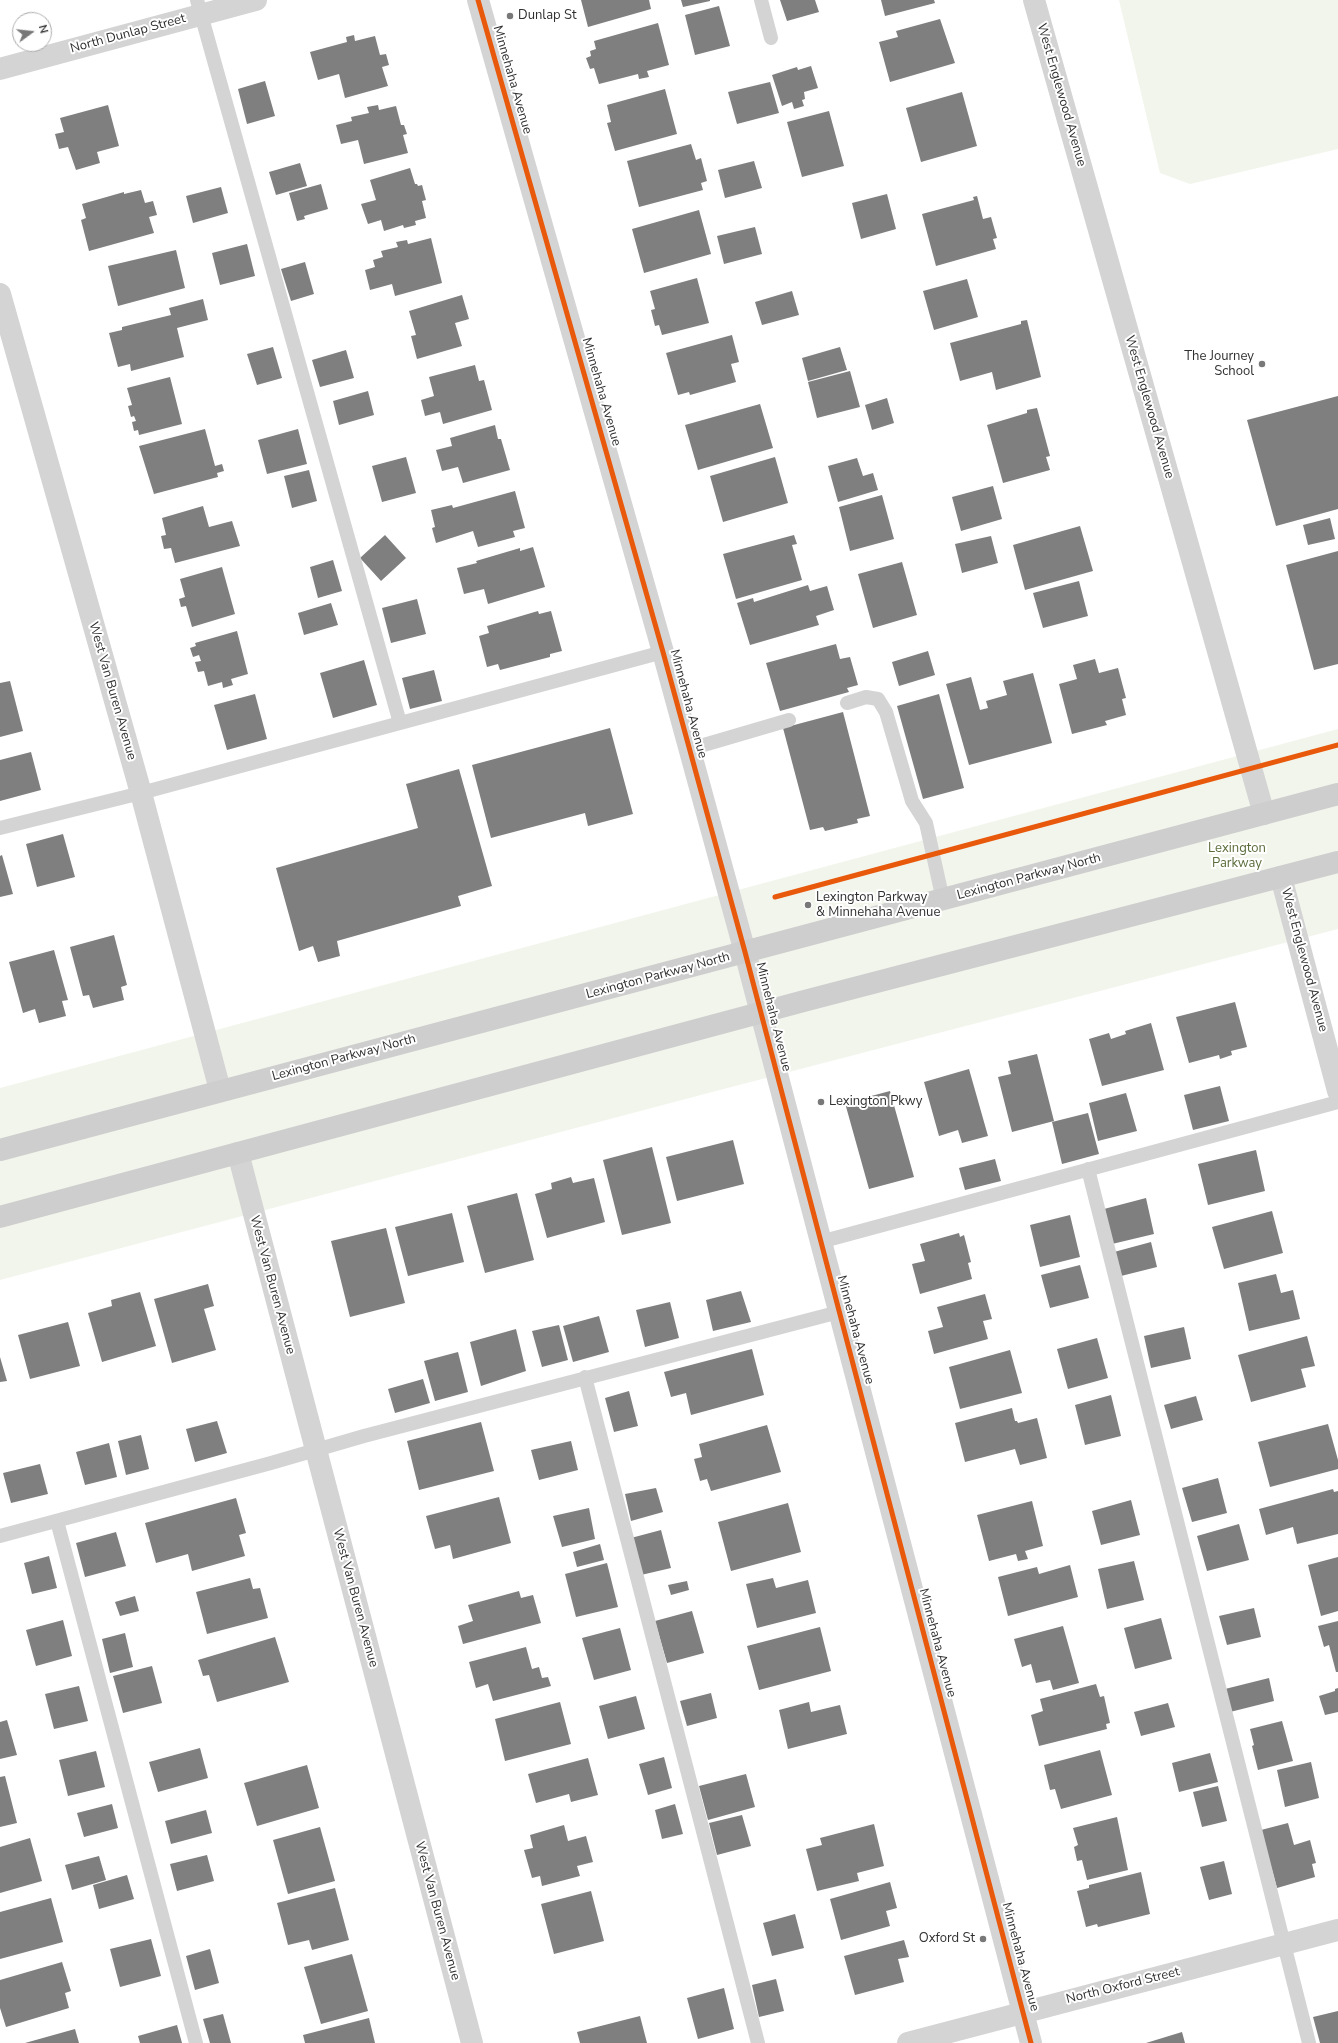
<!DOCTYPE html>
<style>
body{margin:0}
#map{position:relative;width:1338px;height:2043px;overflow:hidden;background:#fff;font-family:"Nunito Sans",sans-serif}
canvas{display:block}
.north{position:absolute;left:12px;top:12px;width:40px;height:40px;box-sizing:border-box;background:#fff;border:1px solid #acacac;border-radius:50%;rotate:75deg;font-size:11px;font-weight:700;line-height:16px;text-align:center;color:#303030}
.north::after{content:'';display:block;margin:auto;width:14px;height:18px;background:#787878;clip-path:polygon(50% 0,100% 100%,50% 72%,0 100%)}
</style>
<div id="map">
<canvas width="1338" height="2043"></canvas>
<div class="north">N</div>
</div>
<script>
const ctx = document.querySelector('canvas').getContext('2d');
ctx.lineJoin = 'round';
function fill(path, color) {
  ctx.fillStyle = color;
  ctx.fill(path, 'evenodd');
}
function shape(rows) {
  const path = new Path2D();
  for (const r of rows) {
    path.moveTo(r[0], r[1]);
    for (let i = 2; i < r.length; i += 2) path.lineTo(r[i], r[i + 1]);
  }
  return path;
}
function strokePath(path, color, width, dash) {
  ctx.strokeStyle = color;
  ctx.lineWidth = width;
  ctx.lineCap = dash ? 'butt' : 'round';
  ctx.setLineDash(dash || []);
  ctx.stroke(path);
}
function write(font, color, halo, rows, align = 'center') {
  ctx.font = font + ' "Nunito Sans",sans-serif';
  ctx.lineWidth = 4;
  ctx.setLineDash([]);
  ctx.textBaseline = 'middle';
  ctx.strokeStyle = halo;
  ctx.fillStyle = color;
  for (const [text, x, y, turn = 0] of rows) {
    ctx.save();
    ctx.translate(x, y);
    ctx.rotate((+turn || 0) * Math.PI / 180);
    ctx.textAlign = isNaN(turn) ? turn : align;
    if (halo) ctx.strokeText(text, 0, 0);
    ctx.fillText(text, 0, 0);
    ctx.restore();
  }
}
const green = shape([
 [1119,0,1338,0,1338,149,1190,184,1160,173],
 [1338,729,1338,929,716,1091,0,1280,0,1088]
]);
const building = shape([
 [581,0,649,0,651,9,588,27],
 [681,0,710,0,710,1,683,7],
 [780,0,815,0,819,12,787,21],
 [881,0,934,0,935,3,885,16],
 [719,6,730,46,695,55,685,15],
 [940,19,955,63,890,82,879,42,898,37,896,31],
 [658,23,669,65,647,71,649,77,639,79,638,74,599,84,594,68,590,69,586,58,591,56,590,51,596,49,594,41],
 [354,35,355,41,375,36,380,55,386,54,389,65,382,67,388,86,345,98,339,74,318,80,310,52,347,42,346,37],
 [811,66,818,88,804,92,805,99,802,100,804,106,794,109,792,102,782,106,772,75,797,67,798,70],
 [265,81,275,116,247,124,238,89],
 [770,82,779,113,737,124,728,92],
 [665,89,677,134,615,151,607,123,611,122,607,105],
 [962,92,977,146,921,162,906,108],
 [108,105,119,146,97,152,100,163,76,170,68,147,59,149,55,134,64,132,60,118],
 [378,105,379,110,396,106,401,125,404,125,407,134,403,135,408,153,364,164,358,140,341,144,336,125,352,121,351,117,369,113,367,107],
 [829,111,844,166,802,177,787,122],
 [691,144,696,160,701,158,707,181,701,183,703,190,639,207,627,161],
 [754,161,762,188,725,198,718,170],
 [300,163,307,186,276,195,269,172],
 [410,168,415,184,417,184,418,186,422,185,426,200,422,201,426,218,415,221,416,225,404,228,403,225,384,231,381,220,368,224,361,204,376,200,370,180],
 [321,184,328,209,304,216,305,219,297,221,289,193],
 [221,187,228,213,193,223,186,196],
 [141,190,145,203,153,201,157,215,149,217,154,233,89,251,81,220,86,218,82,204,124,192,124,194],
 [887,194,896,229,861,239,852,203],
 [977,196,983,219,991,217,997,238,993,239,996,249,936,266,922,214,974,200,973,197],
 [699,210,711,254,644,273,632,229],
 [755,227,762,254,724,264,717,236],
 [431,238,442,283,395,296,392,284,370,290,365,270,375,267,373,260,383,257,381,251,398,247,396,242,407,240,408,244],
 [247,244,255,276,220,285,212,253],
 [176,250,185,288,118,306,108,266],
 [305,262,314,294,291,301,281,269],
 [697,278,709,323,662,335,659,325,655,326,651,310,655,309,650,291],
 [967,279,978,317,934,330,923,291],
 [792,291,799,315,762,325,755,302],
 [462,295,469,319,455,323,462,346,417,359,411,336,416,335,409,311],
 [203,299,208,320,177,328,184,357,131,371,130,364,118,367,109,333,122,330,122,327,171,315,169,308],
 [1027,320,1041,377,996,390,992,372,960,381,950,343,1021,324,1021,321],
 [732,335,739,362,731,364,736,382,690,395,689,392,678,395,666,353],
 [273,347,282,378,257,385,247,354],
 [840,347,847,370,808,381,802,358],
 [346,350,354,378,320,387,312,360],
 [475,365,479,381,484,380,492,410,443,424,440,412,425,416,421,400,434,396,429,377],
 [850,371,860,407,817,418,808,382],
 [170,377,182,424,139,435,138,430,134,431,132,422,136,421,134,416,131,417,128,406,132,405,127,388],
 [368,391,374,415,339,425,333,401],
 [1338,396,1338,509,1276,526,1247,420],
 [887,398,894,423,872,430,865,405],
 [760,404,773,448,698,470,685,425],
 [1037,408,1050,456,1046,457,1050,470,1003,483,987,425,1027,413,1027,410],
 [495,425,498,439,501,439,510,470,463,483,458,467,442,471,436,450,452,446,450,438],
 [205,429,215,466,222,464,224,471,217,473,218,477,154,494,139,446],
 [298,429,307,464,267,474,258,440],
 [406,457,416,493,382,502,372,466],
 [775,457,788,503,723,522,710,476],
 [857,458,863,476,873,473,878,490,838,502,828,466],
 [309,470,317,501,292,508,284,476],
 [993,486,1002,519,961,531,952,497],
 [515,491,525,528,513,531,515,537,478,547,473,531,436,543,432,528,435,527,431,510,452,505,453,508],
 [882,495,894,539,850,551,839,507],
 [203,506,209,527,232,521,240,546,175,563,171,548,164,549,161,536,166,535,162,518],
 [1330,518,1335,539,1308,545,1303,525],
 [1080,526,1093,571,1025,590,1013,545],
 [385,535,406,558,381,581,360,558],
 [794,535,797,544,792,545,802,580,736,599,723,554],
 [991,536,998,563,962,573,955,544],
 [533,547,545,587,488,604,484,589,464,594,457,568,477,563,476,561,520,548,520,551],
 [1338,551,1338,664,1314,670,1286,565],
 [333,560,342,591,318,598,310,567],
 [902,562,917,615,873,628,858,574],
 [222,567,235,614,192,627,186,606,181,607,179,599,185,597,180,579],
 [1079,581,1088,616,1043,628,1033,593],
 [808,585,810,591,827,586,834,610,816,616,819,625,750,645,737,603,753,598,754,602],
 [417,599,426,634,391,643,382,608],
 [331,603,338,625,304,635,298,613],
 [538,611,539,614,551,611,562,651,550,654,550,657,500,670,498,664,487,667,479,636,489,633,487,626],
 [237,631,248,674,231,679,233,685,223,688,222,682,208,686,204,671,198,672,195,662,201,661,199,655,193,657,190,648,196,646,195,643],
 [836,644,840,659,850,657,858,685,847,688,849,692,780,711,766,663],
 [928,651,935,675,899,686,892,662],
 [1095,659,1099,673,1118,668,1126,698,1122,699,1126,715,1105,721,1107,725,1072,734,1059,684,1077,679,1073,665],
 [364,660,377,705,333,718,320,673],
 [434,670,442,701,410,709,402,678],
 [1033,673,1052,743,969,765,946,684,971,677,980,710,988,708,986,701,1007,695,1003,681],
 [10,681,23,731,0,737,0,683],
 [255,694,267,739,227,750,214,705],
 [939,694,964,788,923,799,897,706],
 [843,712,870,816,857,819,858,823,825,831,823,827,810,830,783,728],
 [610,728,633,814,588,826,585,813,491,838,472,765],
 [31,752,41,790,0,801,0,760],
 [459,769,492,886,458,896,461,906,337,941,340,956,318,962,313,946,299,951,276,868,418,828,406,784],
 [63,834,75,877,37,887,26,844],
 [2,855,13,894,0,897,0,856],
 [114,935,127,985,121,987,124,1000,93,1008,89,995,83,996,70,947],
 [54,950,68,1000,62,1001,66,1016,39,1023,35,1009,23,1013,9,962],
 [1235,1002,1247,1047,1231,1051,1232,1055,1220,1059,1219,1055,1189,1063,1176,1017],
 [1151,1023,1164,1070,1102,1086,1089,1039,1109,1033,1111,1039,1126,1034,1125,1031],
 [1037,1054,1054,1121,1012,1132,998,1077,1011,1074,1008,1061],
 [969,1069,988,1136,962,1143,958,1130,939,1136,924,1082],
 [1220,1086,1229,1121,1193,1130,1184,1095],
 [890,1091,914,1177,869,1189,845,1103],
 [1126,1093,1137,1131,1098,1141,1089,1103],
 [1088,1113,1099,1154,1062,1164,1052,1122],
 [733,1140,744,1184,677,1201,666,1157],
 [652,1147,671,1223,622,1235,603,1160],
 [1256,1150,1265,1191,1208,1205,1198,1164],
 [995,1159,1001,1181,965,1190,959,1168],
 [571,1177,573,1183,594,1178,605,1222,547,1238,535,1194,552,1189,551,1183],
 [517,1193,534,1260,485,1273,467,1206],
 [1146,1198,1154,1234,1112,1244,1104,1209],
 [1272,1211,1283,1253,1224,1269,1212,1227],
 [452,1213,464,1262,408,1276,395,1227],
 [1070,1215,1080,1257,1040,1267,1030,1225],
 [386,1228,405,1303,350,1317,331,1241],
 [959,1233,960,1237,964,1235,971,1262,968,1263,972,1279,920,1294,912,1264,925,1261,920,1244],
 [1151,1242,1157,1267,1121,1276,1114,1252],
 [1080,1265,1089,1298,1050,1308,1041,1275],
 [1276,1274,1281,1293,1293,1290,1300,1319,1249,1331,1238,1283],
 [208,1284,214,1306,204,1309,216,1350,172,1363,154,1299],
 [741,1291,751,1322,713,1331,706,1300],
 [140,1292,156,1346,102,1362,88,1313,112,1306,111,1300],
 [985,1294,992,1319,983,1321,988,1339,934,1354,928,1331,943,1327,937,1307],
 [670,1302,679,1338,645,1347,636,1310],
 [599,1316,609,1352,573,1362,563,1326],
 [68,1322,80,1366,30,1379,18,1335],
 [559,1325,568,1360,542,1367,532,1331],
 [1184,1327,1191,1359,1151,1368,1144,1336],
 [516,1329,526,1371,481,1386,470,1342],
 [1307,1336,1315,1366,1301,1369,1306,1387,1251,1402,1238,1355],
 [1097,1338,1108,1378,1068,1389,1057,1349],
 [752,1349,764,1395,691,1415,686,1393,671,1397,664,1372],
 [1010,1350,1022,1393,960,1409,949,1367],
 [458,1352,468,1392,435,1401,424,1361],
 [0,1357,7,1381,0,1382],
 [423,1379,430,1403,395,1413,388,1389],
 [629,1391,638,1426,614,1432,605,1398],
 [1111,1395,1121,1436,1085,1445,1075,1405],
 [1196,1396,1203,1420,1171,1429,1164,1405],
 [1012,1408,1015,1421,1017,1421,1018,1423,1037,1418,1047,1458,1020,1465,1015,1449,965,1462,955,1423],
 [217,1421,227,1453,195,1462,186,1429],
 [481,1422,494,1471,419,1490,407,1441],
 [1328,1424,1338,1460,1338,1469,1270,1487,1258,1442],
 [767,1425,781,1472,711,1491,707,1479,700,1481,694,1459,702,1457,699,1444],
 [141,1435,149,1469,126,1475,118,1441],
 [571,1441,578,1470,539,1480,531,1450],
 [109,1443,117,1477,85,1485,76,1452],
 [40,1464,48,1494,11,1503,3,1473],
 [1218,1478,1227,1513,1192,1522,1182,1488],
 [656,1488,663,1512,631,1521,625,1494],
 [1333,1489,1334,1492,1338,1491,1338,1534,1297,1544,1293,1527,1266,1535,1259,1509],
 [499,1497,511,1543,453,1559,450,1545,435,1549,426,1516],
 [236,1498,246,1533,239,1535,245,1556,192,1571,188,1554,156,1563,145,1523],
 [1131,1500,1140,1535,1101,1545,1092,1511],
 [1032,1501,1043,1546,1025,1551,1028,1559,1018,1561,1016,1554,989,1561,977,1515],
 [788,1503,801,1552,731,1571,718,1522],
 [589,1508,595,1539,562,1547,553,1516],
 [1239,1524,1249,1560,1207,1571,1197,1536],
 [661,1530,671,1568,641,1575,631,1538],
 [116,1532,126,1566,85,1577,76,1543],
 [600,1544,604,1560,577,1567,573,1552],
 [49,1556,57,1588,32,1594,24,1563],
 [1338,1557,1338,1611,1321,1616,1308,1565],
 [1134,1561,1144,1600,1107,1609,1098,1569],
 [607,1563,618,1607,576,1617,565,1574],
 [1070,1565,1078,1597,1008,1616,998,1577,1037,1567,1039,1574],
 [250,1578,253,1589,260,1588,268,1618,207,1634,196,1592],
 [773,1578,776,1588,808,1580,816,1613,757,1628,746,1584],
 [687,1581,689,1590,671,1595,668,1585],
 [519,1591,521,1598,533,1595,541,1623,463,1644,458,1626,473,1621,468,1605],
 [135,1596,139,1611,120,1616,115,1602],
 [1254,1608,1261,1637,1227,1645,1219,1616],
 [692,1611,704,1653,667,1663,655,1621],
 [1161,1618,1172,1659,1135,1669,1124,1628],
 [63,1620,72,1656,36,1666,26,1630],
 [1338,1621,1338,1672,1336,1672,1329,1645,1324,1647,1318,1626],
 [1063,1626,1079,1683,1053,1690,1050,1680,1036,1683,1031,1664,1022,1667,1014,1639],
 [820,1627,831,1671,759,1690,747,1646],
 [620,1628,631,1670,594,1680,582,1638],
 [125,1633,133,1667,110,1673,102,1639],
 [275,1637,289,1682,217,1702,209,1675,203,1676,198,1660],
 [526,1647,532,1669,539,1667,542,1678,548,1677,551,1686,493,1701,488,1684,476,1688,469,1662],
 [152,1666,162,1703,123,1713,113,1676],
 [1269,1678,1274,1701,1226,1713,1221,1690],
 [1096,1684,1100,1697,1104,1696,1110,1723,1106,1724,1107,1729,1039,1746,1031,1715,1043,1711,1040,1699],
 [79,1686,88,1721,54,1729,45,1694],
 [1338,1688,1338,1712,1325,1715,1319,1696,1335,1691,1335,1689],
 [711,1693,717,1718,687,1726,680,1701],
 [636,1696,645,1729,608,1739,599,1706],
 [560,1702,571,1744,505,1761,495,1719],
 [809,1702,811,1712,840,1705,847,1734,788,1749,779,1710],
 [1168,1703,1175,1727,1141,1736,1134,1712],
 [7,1720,17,1755,0,1759,0,1722],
 [1282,1721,1293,1761,1258,1770,1252,1746,1254,1745,1250,1729],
 [200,1748,208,1778,158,1792,149,1762],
 [1100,1750,1112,1795,1061,1809,1055,1789,1050,1790,1044,1765],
 [96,1751,105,1787,68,1796,59,1760],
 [1210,1753,1218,1782,1179,1792,1172,1763],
 [664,1757,672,1788,648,1795,639,1764],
 [588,1758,598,1795,571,1802,569,1794,536,1803,528,1774],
 [1311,1762,1319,1798,1285,1807,1277,1770],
 [307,1765,319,1808,257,1826,244,1783],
 [746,1774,755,1807,708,1820,699,1786],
 [5,1776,17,1823,0,1827,0,1777],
 [1218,1786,1227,1821,1202,1827,1193,1792],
 [112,1804,118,1828,84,1837,77,1813],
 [675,1804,683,1834,662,1839,655,1810],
 [206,1810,212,1833,171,1844,165,1821],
 [742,1815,751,1846,717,1855,709,1823],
 [1117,1817,1128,1870,1087,1880,1082,1860,1077,1861,1074,1847,1078,1845,1073,1828],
 [1288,1823,1294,1845,1310,1840,1316,1863,1312,1864,1315,1877,1277,1888,1261,1830],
 [874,1824,884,1866,857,1873,859,1881,817,1891,806,1849,822,1845,820,1838],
 [564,1825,568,1841,586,1836,593,1862,577,1866,580,1876,542,1886,540,1876,532,1878,524,1850,533,1848,530,1835],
 [320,1827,335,1881,288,1894,273,1840],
 [30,1838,42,1881,0,1893,0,1847],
 [207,1855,214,1881,177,1891,170,1864],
 [99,1856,106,1880,72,1890,65,1865],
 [1224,1861,1232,1894,1209,1900,1200,1867],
 [1141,1872,1150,1914,1098,1927,1097,1924,1086,1927,1077,1891,1089,1888,1089,1885],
 [127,1875,134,1899,99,1909,93,1885],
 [890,1882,897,1908,886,1911,890,1926,841,1940,830,1899],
 [335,1888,349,1940,312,1950,309,1940,288,1945,277,1903],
 [591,1891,604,1941,554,1954,541,1904],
 [51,1898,63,1942,0,1959,0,1912],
 [795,1914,804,1948,772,1956,763,1923],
 [151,1939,161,1976,120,1987,110,1949],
 [904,1940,909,1957,898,1959,904,1982,855,1995,844,1956],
 [210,1949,219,1983,195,1990,186,1956],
 [352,1954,368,2011,321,2024,304,1967],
 [62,1962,71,1991,65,1993,69,2008,6,2027,0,2008,0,1980],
 [776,1979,784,2011,759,2017,752,1985],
 [724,1988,734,2029,698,2039,687,1998],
 [1338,2011,1338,2043,1320,2043,1313,2017],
 [223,2014,231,2043,210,2043,203,2019],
 [640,2016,647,2043,580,2043,577,2032],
 [369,2018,375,2043,305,2043,303,2035],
 [177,2025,182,2043,140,2043,138,2036],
 [75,2029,79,2043,25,2043],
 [1182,2032,1185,2043,1146,2043]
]);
const service = shape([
 [197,0,400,723],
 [761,0,771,38],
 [847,703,866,697,878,699,886,712,912,801,926,823,943,900],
 [690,749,789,720],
 [0,828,141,793,663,652],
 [1088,1169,1309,2043],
 [820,1242,1338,1102],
 [585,1377,758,2043],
 [57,1521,196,2043],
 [0,1536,271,1463,364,1436,839,1312]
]);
const minor = shape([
 [1034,0,1264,814],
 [0,69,256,0],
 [0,294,141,793,220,1090],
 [1281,877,1338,1091],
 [238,1153,472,2043],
 [908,2043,1338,1930]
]);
const tertiary = shape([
 [478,0,663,652,745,952,1031,2043]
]);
const secondary = shape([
 [0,1150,1338,794],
 [0,1217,804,1001,1338,862]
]);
const cycleway = shape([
 [478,0,663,652,745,952,1031,2043],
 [775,897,1338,745]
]);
const markers = [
 [510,16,4,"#787878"],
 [1262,364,4,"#787878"],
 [808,905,4,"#787878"],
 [821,1102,4,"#787878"],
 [983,1939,4,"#787878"]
];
const poiNames = [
 ["Dunlap St",518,16],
 ["The Journey",1254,357,"right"],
 ["School",1254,372,"right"],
 ["Lexington Parkway",816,898],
 ["& Minnehaha Avenue",816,913],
 ["Lexington Pkwy",829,1102],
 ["Oxford St",975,1939,"right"]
];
const streetNames = [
 ["North Dunlap Street",128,34,-15],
 ["Minnehaha Avenue",512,80,74],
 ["West Englewood Avenue",1061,95,74],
 ["Minnehaha Avenue",601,392,74],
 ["West Englewood Avenue",1149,407,74],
 ["West Van Buren Avenue",112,691,74],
 ["Minnehaha Avenue",688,704,75],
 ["Lexington Parkway North",1029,877,-15],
 ["West Englewood Avenue",1304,960,75],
 ["Lexington Parkway North",658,976,-15],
 ["Minnehaha Avenue",773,1017,76],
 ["Lexington Parkway North",344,1058,-15],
 ["West Van Buren Avenue",272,1285,75],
 ["Minnehaha Avenue",855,1330,75],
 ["West Van Buren Avenue",355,1598,75],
 ["Minnehaha Avenue",937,1643,75],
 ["West Van Buren Avenue",437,1911,75],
 ["Minnehaha Avenue",1020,1957,75],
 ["North Oxford Street",1123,1986,-14]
];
const parkNames = [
 ["Lexington",1237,849],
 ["Parkway",1237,864]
];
fill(green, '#f2f5ec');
fill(building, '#7f7f7f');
strokePath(service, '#d4d4d4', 14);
strokePath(minor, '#d4d4d4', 22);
strokePath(tertiary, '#d4d4d4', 22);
strokePath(secondary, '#cecece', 22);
strokePath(cycleway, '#e8590c', 5);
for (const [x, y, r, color] of markers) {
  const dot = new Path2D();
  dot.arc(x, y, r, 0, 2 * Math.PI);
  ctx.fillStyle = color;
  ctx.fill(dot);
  strokePath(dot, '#fff', 1.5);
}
write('13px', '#303030', '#fff', poiNames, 'left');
write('13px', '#303030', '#fff', streetNames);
write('13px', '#5b6d3b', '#fff', parkNames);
</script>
